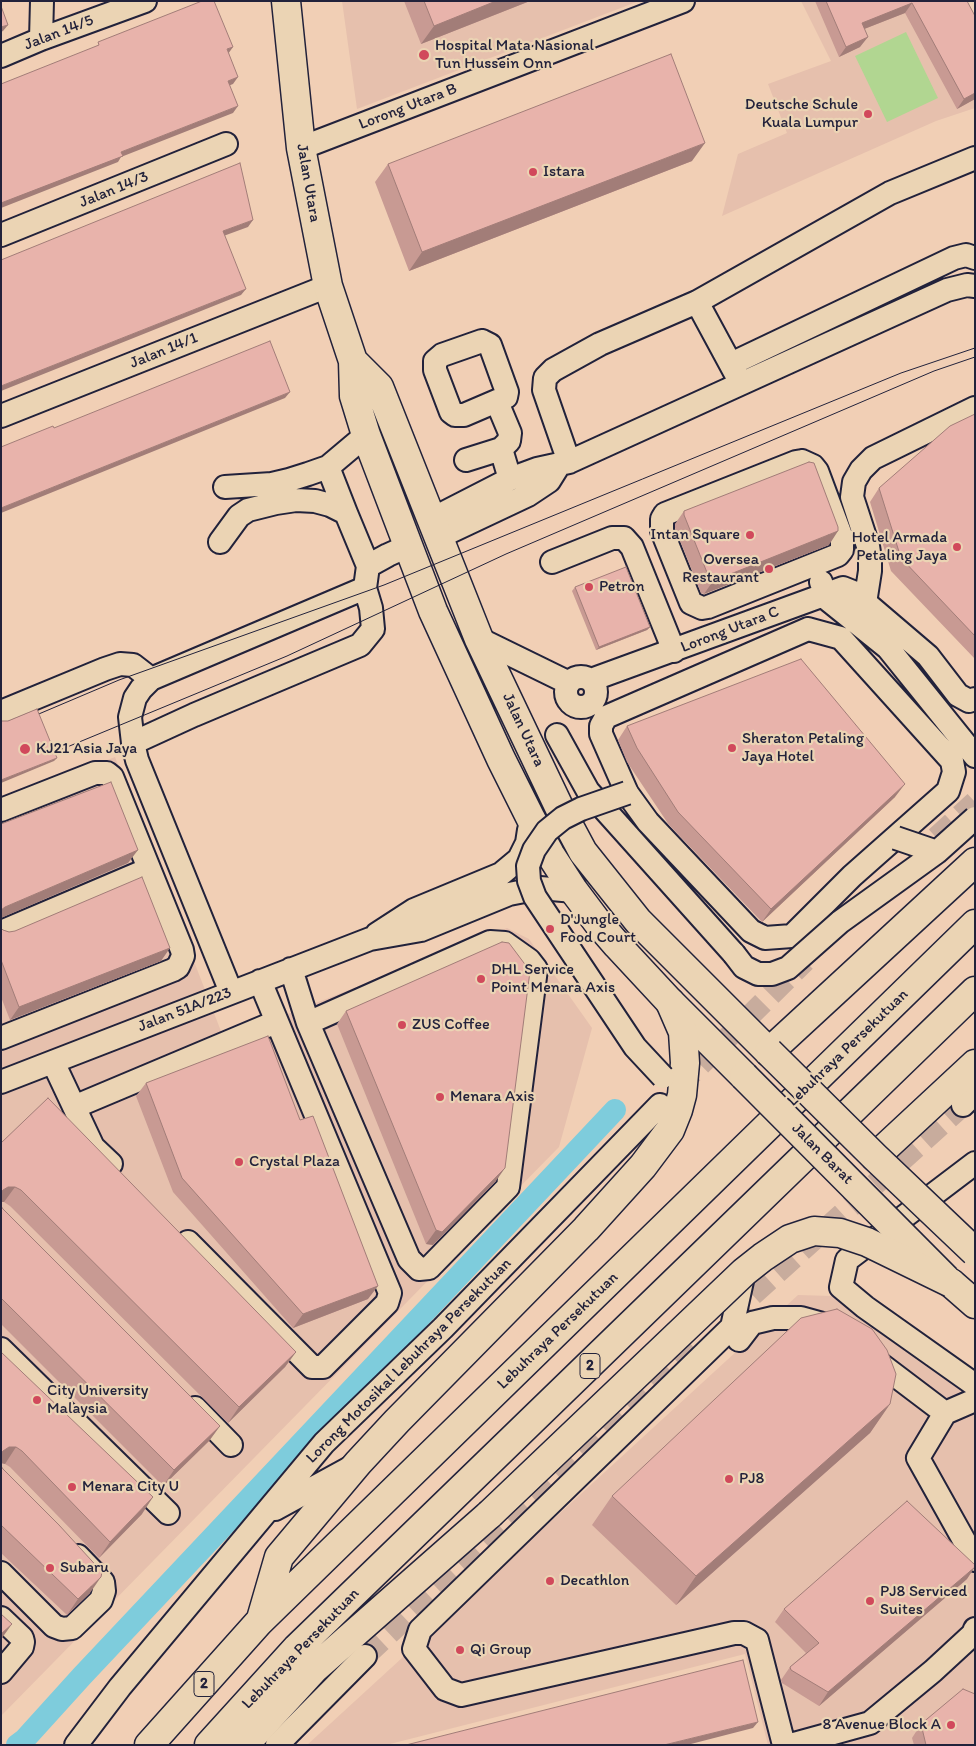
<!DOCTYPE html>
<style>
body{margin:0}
#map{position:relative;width:976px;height:1746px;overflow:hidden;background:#f1cfb5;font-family:Itim,sans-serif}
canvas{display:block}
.frame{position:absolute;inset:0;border:2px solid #22223b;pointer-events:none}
</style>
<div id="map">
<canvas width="976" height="1746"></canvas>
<div class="frame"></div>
</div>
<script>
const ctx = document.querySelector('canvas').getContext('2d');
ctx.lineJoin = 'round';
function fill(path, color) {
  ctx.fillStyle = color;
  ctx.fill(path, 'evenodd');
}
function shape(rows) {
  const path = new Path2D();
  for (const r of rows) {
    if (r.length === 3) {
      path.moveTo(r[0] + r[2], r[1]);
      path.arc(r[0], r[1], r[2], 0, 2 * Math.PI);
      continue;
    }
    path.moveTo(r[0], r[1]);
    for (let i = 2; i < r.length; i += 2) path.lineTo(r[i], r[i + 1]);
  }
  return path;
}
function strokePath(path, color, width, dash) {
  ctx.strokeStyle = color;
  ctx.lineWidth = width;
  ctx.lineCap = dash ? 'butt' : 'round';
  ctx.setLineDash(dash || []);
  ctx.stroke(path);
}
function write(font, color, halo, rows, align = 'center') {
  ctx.font = font + ' Itim,sans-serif';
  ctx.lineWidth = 4.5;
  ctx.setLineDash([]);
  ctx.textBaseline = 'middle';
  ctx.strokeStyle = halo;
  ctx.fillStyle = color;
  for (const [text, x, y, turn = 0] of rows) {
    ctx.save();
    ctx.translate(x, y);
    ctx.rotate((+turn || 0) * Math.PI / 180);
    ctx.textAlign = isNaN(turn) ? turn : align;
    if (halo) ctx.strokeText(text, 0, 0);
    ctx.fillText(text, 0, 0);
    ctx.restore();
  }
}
const built = shape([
 [342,1,639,1,357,109],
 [801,1,957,1,975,33,975,108,936,121,722,216,738,154,787,133,768,84,831,61],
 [115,757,224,1039,507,928,529,939,592,1028,559,1147,1,1716,1,801],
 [798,1295,865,1297,975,1371,975,1745,768,1745,745,1654,386,1745,307,1745]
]);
const green = shape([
 [906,32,938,98,887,122,855,56]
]);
const canal = shape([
 [17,1745,25,1739,82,1676,615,1110]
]);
const minorTunnel = shape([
 [912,860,975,802],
 [677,1088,805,961],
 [728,1317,963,1105],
 [365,1656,697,1346]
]);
const minor = shape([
 [41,39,42,1],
 [1,56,41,39,145,1],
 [301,148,683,1],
 [1,235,226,144],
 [697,302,737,376],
 [482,341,490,345,507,392,506,397,464,415,455,415,451,412,435,370,435,361,442,355,482,341],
 [731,364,954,258,966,255,975,258],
 [497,402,510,433,509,441,501,449,510,479],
 [1,416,328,286],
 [466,460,501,449],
 [802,461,813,466,817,471,842,538,842,550,838,555,708,607,702,608,691,603,662,531,662,519,665,514,796,462,802,461],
 [569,462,947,290,967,285,975,286],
 [328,467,346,513],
 [225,487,272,484,289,480,308,474,328,467,366,435],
 [432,519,510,479,537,469,569,462,544,390,545,378,553,370,600,344,697,302,890,193,975,158],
 [439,537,528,495,549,481,559,465],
 [220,542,239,516,248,510,276,503,296,500,315,501,330,505,346,513,368,566],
 [552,562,612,538,624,538,632,547,674,651],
 [821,582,827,599,888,648,975,756],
 [865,603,870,571,870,559,868,546,852,497,854,482,861,470,873,458,975,408],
 [808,629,841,638,952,761,954,772,948,791,852,876,792,936,765,938,751,931,648,822,627,793,601,734,601,726,606,717,808,629],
 [479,639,569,683],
 [581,692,15],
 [591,680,843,588,853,592,928,656,958,695,969,701,975,699],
 [1,712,105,669,120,664,133,665,151,679],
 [557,735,588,791,734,954],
 [133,743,194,715,360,645,373,629,371,608,365,588],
 [1,810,95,773,107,773,112,777,182,950,183,956,178,967,173,970,1,1038],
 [1,932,149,869],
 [377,934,414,910,501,874,519,859,527,843,529,830],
 [490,942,505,943,529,960,536,969,508,1187,429,1268,419,1269,409,1259,308,1023,490,942],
 [291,969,308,1023],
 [231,992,137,760,133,743,130,717,135,698,141,689,151,679,365,588,368,566,388,555,408,546],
 [53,1062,93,1147,111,1164],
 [1,1082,370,939,421,930,509,894,540,888,574,891],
 [963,1105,975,1093],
 [74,1107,276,1022],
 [975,1163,847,1260,841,1287,865,1307,975,1385],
 [188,1242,312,1367,323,1367,387,1303,390,1293,260,981],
 [744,1272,732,1327,420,1630,414,1649,445,1689,461,1695,734,1633,744,1633,757,1640,784,1745],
 [739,1340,752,1323,773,1318,801,1318,830,1326],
 [1,1349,168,1513],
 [871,1357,945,1413,918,1458,975,1560],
 [195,1408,231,1445],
 [945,1413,975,1400],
 [275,1509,350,1468],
 [1,1573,54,1626,62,1629,72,1628,101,1600,104,1591,103,1582,78,1556],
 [1,1618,22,1638,23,1642,22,1647,1,1672],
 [76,1745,120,1687,324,1443,443,1328,660,1105],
 [277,1745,365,1656],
 [790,1745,870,1723,933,1671,973,1634,975,1629]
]);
const major = shape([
 [286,1,301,148,328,286,353,361,354,396,366,435,433,611,501,759,531,819,550,854,574,891,598,923,617,945,670,1002,744,1076],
 [353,361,379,387,479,639,560,809,583,852,638,921,769,1052],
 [951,1283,975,1304]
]);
const highway = shape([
 [769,1052,975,862],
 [875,1157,975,1064],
 [261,1619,279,1557,358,1463,397,1421,586,1229,643,1166,670,1130,678,1110,682,1095,685,1063,683,1032,670,1002],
 [149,1745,259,1622,975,924],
 [209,1745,297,1648,975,991],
 [242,1745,247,1742,314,1669,490,1514]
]);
const tram = shape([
 [1,730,119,680,384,585,901,373,975,348],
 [43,757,287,656,506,554,934,371,975,357]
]);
const minorBridge = shape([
 [627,793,581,809,563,818,547,831,534,850,528,866,529,881,535,897,635,1047,663,1077],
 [896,838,937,852],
 [734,954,744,967,758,974,772,974,788,968,840,922,937,852,975,818]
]);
const majorBridge = shape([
 [769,1052,875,1157,975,1252],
 [744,1076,946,1279]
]);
const highwayBridge = shape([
 [490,1514,744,1272,763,1257,790,1239,814,1231,840,1233,867,1242,951,1283]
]);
const wall = shape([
 [404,1,530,1,421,44],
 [815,1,967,1,975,16,975,99,957,109,905,13,864,29,860,47,839,57],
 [692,161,409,271,375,182,388,164],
 [975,414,975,659,891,571,870,502,879,488],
 [684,511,829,545,704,594,701,593,675,528,675,524],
 [575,587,650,627,647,630,596,650,572,591],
 [627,726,895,797,762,922,669,825,627,762,618,740],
 [1,928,3,930,9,932,161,961,10,1020,1,997],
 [346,1011,496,1181,433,1245,426,1244,337,1024],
 [146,1083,368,1299,293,1328,173,1192,136,1096],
 [1,1143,296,1352,285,1367,228,1423,10,1206,4,1202,1,1202],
 [1,1206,3,1209,220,1426,209,1441,163,1486,1,1324],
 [1,1352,142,1514,99,1558,10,1467,5,1464,1,1463],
 [890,1404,870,1433,676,1605,592,1525,612,1496],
 [1,1466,90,1593,67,1615,1,1553],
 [967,1579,819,1706,782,1683,781,1680,790,1667,806,1653,775,1622,784,1609],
 [921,1724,975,1745,914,1745,912,1738]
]);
const shadedWall = shape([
 [496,1,530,1,421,44,434,26],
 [912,3,905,13,854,33,862,23],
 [8,25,3,31,1,32,1,27],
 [868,37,860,47,839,57,846,47],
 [233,47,228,54,227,49],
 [238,77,233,84,223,88,228,81],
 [975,93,975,99,957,109,964,99],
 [238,106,233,113,121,157,118,162,1,208,1,203,121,152],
 [705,143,692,161,409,271,422,252],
 [253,220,248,227,218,238,223,231],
 [246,289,241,295,1,391,1,386],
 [290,392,285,398,1,513,1,508],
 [838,531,829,545,704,594,713,581],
 [650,627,647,630,596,650,599,647],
 [57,758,54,761,1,783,1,780],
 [905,784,895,797,762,922,771,909],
 [138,850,128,863,1,918,1,910,5,907],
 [170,948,161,961,10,1020,19,1007],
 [505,1168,496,1181,433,1245,426,1244,436,1230],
 [8,1187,15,1187,4,1202,1,1202,1,1192,3,1190],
 [378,1286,368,1299,293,1328,303,1314],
 [296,1352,285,1367,228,1423,239,1407],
 [890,1404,870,1433,676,1605,696,1576],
 [220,1426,209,1441,163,1486,174,1470],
 [9,1447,16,1447,5,1464,1,1463,1,1453,3,1451],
 [153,1497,142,1514,99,1558,110,1542],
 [975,1567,967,1579,819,1706,828,1692],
 [101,1577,90,1593,67,1615,78,1599],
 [12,1624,2,1638,1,1639,1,1634],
 [758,1722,753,1728,687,1745,664,1745]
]);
const building = shape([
 [202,1,214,1,233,47,227,49,238,77,228,81,238,106,121,152,123,156,1,203,1,84,99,45,98,42,202,1],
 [424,1,496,1,434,26,424,1],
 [826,1,967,1,975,16,975,93,964,99,912,3,862,23,868,37,846,47,826,1],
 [1,6,8,25,1,27,1,6],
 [671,54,705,143,422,252,388,164,671,54],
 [240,163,253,220,223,231,246,289,1,386,1,260,240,163],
 [270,341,290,392,1,508,1,447,53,426,54,428,270,341],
 [975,414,975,636,901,558,879,488,950,426,975,414],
 [809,462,814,463,838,527,838,531,713,581,710,580,684,515,684,511,809,462],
 [626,567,650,627,599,647,575,587,626,567],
 [801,659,905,784,771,909,678,812,637,748,627,726,801,659],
 [37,709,57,758,1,780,1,721,8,721,37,709],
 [111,782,138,850,5,907,1,910,1,824,111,782],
 [142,877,170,948,19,1007,1,960,1,928,3,930,9,932,15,931,142,877],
 [502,942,509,943,530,971,505,1168,442,1232,436,1230,346,1011,502,942],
 [268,1036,300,1120,313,1116,378,1286,303,1314,182,1178,146,1083,268,1036],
 [48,1098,296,1352,239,1407,21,1190,15,1187,8,1187,3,1190,1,1193,1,1143,48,1098],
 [1,1206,3,1209,220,1426,174,1470,1,1298,1,1206],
 [837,1309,872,1329,887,1350,896,1374,890,1404,696,1576,612,1496,801,1318,837,1309],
 [1,1352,153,1497,110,1542,22,1451,16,1447,9,1447,3,1451,1,1454,1,1352],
 [1,1466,3,1469,59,1525,102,1572,101,1577,78,1599,1,1525,1,1466],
 [907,1501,975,1565,975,1567,828,1692,791,1670,790,1667,819,1643,784,1609,907,1501],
 [1,1614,12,1624,1,1634,1,1614],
 [743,1660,758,1722,664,1745,406,1745,743,1660],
 [963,1689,975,1694,975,1745,926,1745,921,1724,963,1689]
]);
const markers = [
 [424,55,6,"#d1495b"],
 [868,114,5,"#d1495b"],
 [533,172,5,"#d1495b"],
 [750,535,5,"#d1495b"],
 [957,547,5,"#d1495b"],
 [769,569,5,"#d1495b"],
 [589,587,5,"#d1495b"],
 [732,748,5,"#d1495b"],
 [25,749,6,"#d1495b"],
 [550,929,5,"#d1495b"],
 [481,979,5,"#d1495b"],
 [402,1025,5,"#d1495b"],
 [440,1097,5,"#d1495b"],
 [239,1162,5,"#d1495b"],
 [37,1400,5,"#d1495b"],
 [729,1479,5,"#d1495b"],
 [72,1487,5,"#d1495b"],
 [50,1568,5,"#d1495b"],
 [550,1581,5,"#d1495b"],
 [870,1601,5,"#d1495b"],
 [460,1650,5,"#d1495b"],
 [951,1725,5,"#d1495b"]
];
const shields = [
 [590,1366,20],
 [204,1684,20]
];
const shieldNames = [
 ["2",590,1366],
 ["2",204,1684]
];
const streetNames = [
 ["Jalan 14/5",59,33,-21],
 ["Lorong Utara B",408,107,-21],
 ["Jalan Utara",308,183,80],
 ["Jalan 14/3",114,190,-22],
 ["Jalan 14/1",164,351,-22],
 ["Lorong Utara C",730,630,-21],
 ["Jalan Utara",523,730,65],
 ["Jalan 51A/223",185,1010,-21],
 ["Lebuhraya Persekutuan",848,1048,-44],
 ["Jalan Barat",822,1154,45],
 ["Lebuhraya Persekutuan",558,1331,-44],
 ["Lorong Motosikal Lebuhraya Persekutuan",409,1361,-45],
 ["Lebuhraya Persekutuan",301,1649,-46]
];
const poiNames = [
 ["Hospital Mata Nasional",435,46],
 ["Tun Hussein Onn",435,64],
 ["Deutsche Schule",858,105,"right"],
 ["Kuala Lumpur",858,123,"right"],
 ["Istara",543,172],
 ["Intan Square",740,535,"right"],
 ["Hotel Armada",947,538,"right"],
 ["Petaling Jaya",947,556,"right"],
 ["Oversea",759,560,"right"],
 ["Restaurant",759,578,"right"],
 ["Petron",599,587],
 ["Sheraton Petaling",742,739],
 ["Jaya Hotel",742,757],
 ["KJ21 Asia Jaya",36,749],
 ["D'Jungle",560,920],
 ["Food Court",560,938],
 ["DHL Service",491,970],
 ["Point Menara Axis",491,988],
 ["ZUS Coffee",412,1025],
 ["Menara Axis",450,1097],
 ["Crystal Plaza",249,1162],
 ["City University",47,1391],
 ["Malaysia",47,1409],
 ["PJ8",739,1479],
 ["Menara City U",82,1487],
 ["Subaru",60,1568],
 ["Decathlon",560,1581],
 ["PJ8 Serviced",880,1592],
 ["Suites",880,1610],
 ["Qi Group",470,1650],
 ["8 Avenue Block A",941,1725,"right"]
];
fill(built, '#e6c0ad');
fill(green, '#b1d691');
strokePath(canal, '#7eccdc', 22);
strokePath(minorTunnel, '#c8ac9d', 22, [22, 11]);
strokePath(minor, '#22223b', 26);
strokePath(major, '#22223b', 31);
strokePath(highway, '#22223b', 31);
strokePath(minor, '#ebd4b4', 22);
strokePath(major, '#ebd4b4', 28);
strokePath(highway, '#ebd4b4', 28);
strokePath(tram, '#22223b', 1);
strokePath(minorBridge, '#22223b', 26, []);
strokePath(majorBridge, '#22223b', 31, []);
strokePath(highwayBridge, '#22223b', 31, []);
strokePath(minorBridge, '#ebd4b4', 22);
strokePath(majorBridge, '#ebd4b4', 28);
strokePath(highwayBridge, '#ebd4b4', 28);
fill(wall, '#c89a93');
fill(shadedWall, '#a27d78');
fill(building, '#e8b3ab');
strokePath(building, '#a27d78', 1);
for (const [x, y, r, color] of markers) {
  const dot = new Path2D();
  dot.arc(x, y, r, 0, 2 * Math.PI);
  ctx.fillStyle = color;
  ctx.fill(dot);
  strokePath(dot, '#ebd4b4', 2);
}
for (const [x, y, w] of shields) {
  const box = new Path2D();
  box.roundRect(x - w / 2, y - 12.5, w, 25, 4);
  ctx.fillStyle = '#ebd4b4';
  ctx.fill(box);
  strokePath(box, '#22223b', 1);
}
write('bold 15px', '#22223b', null, shieldNames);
write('16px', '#22223b', '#ebd4b4', streetNames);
write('16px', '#22223b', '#ebd4b4', poiNames, 'left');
</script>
